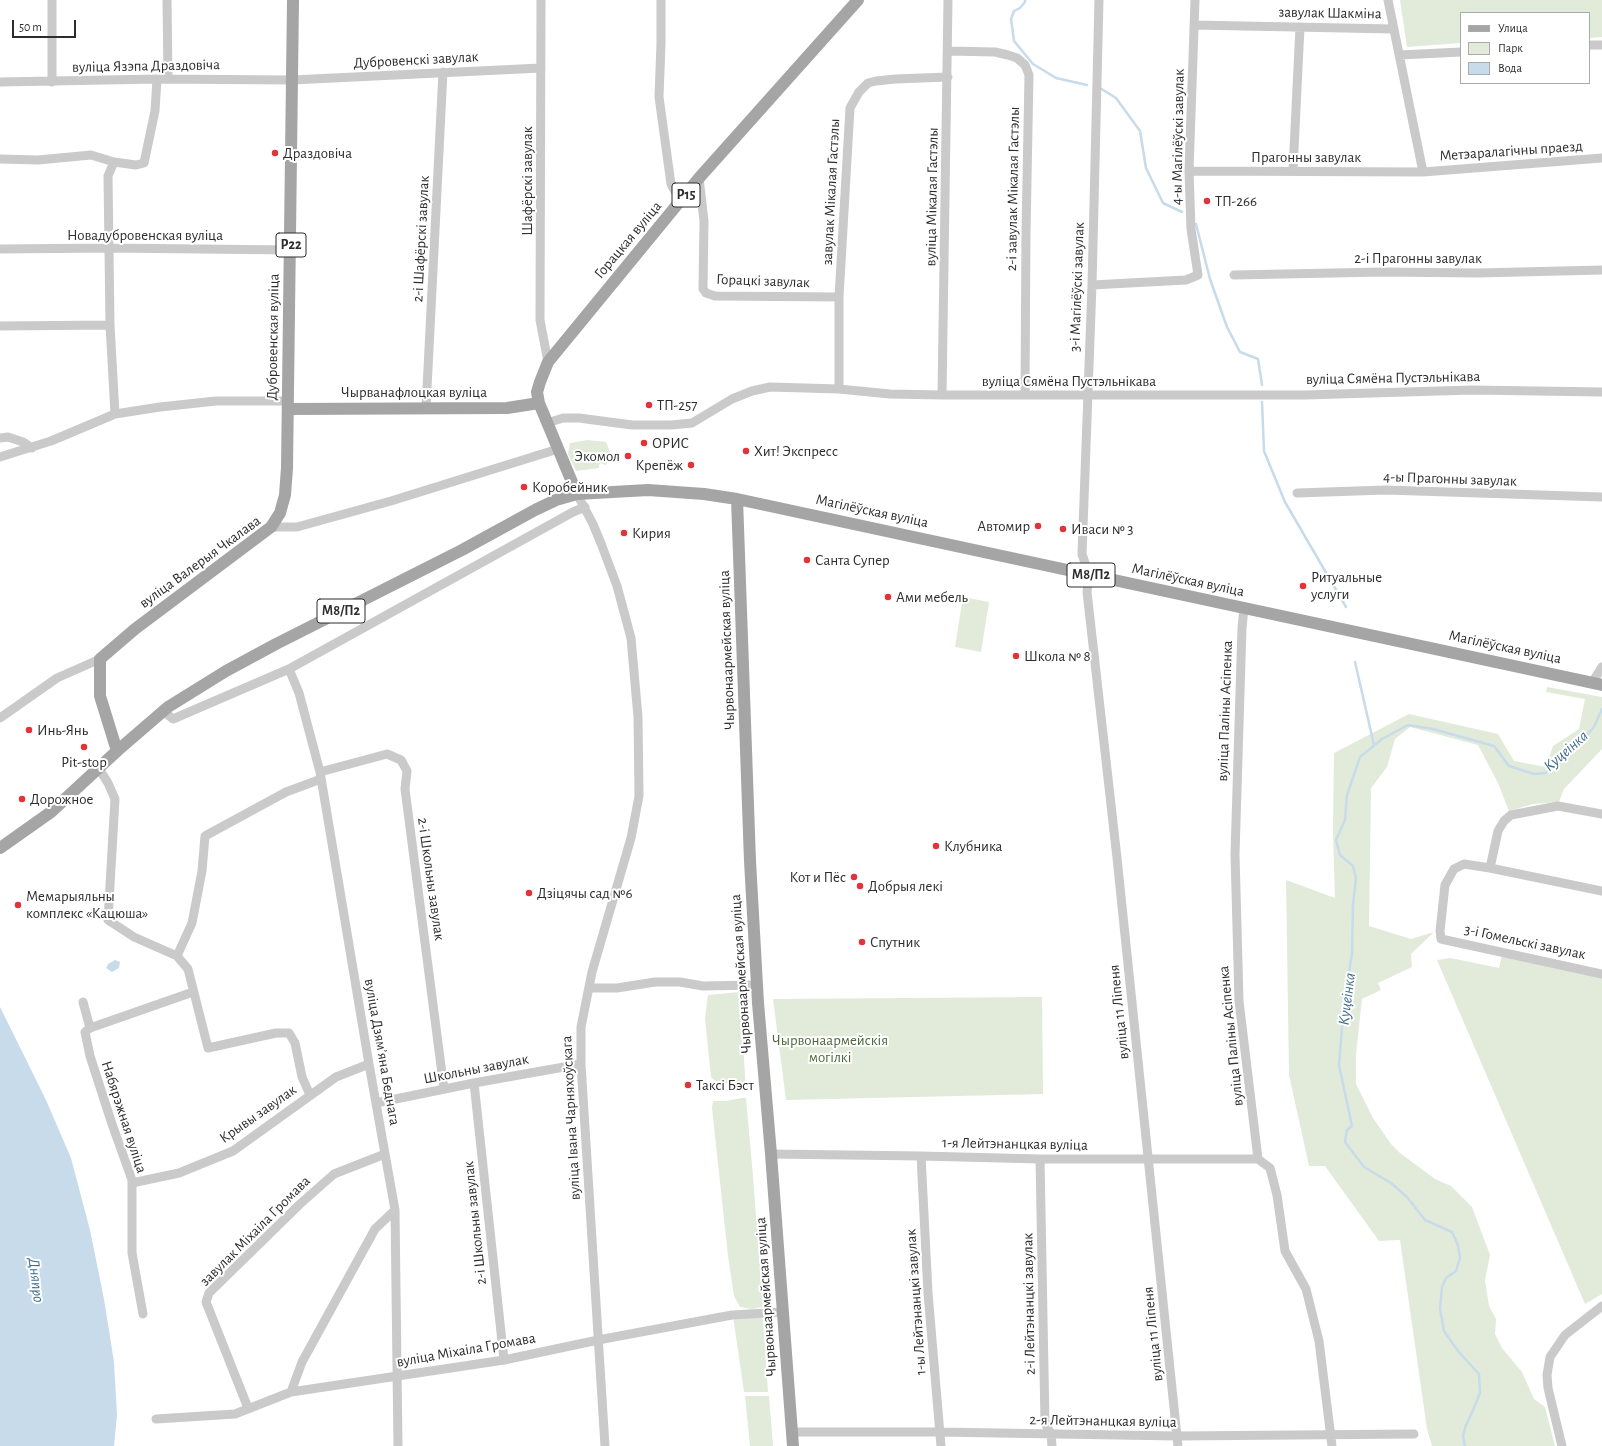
<!DOCTYPE html>
<meta charset="utf-8">
<style>
body{margin:0}
#map{position:relative;width:1602px;height:1446px;overflow:hidden;background:#fff;font-family:"Alegreya Sans",sans-serif}
canvas{display:block}
.legend{position:absolute;left:1460px;top:12px;width:130px;height:72px;box-sizing:border-box;background:#fff;border:1px solid #ababab;margin:0;padding:5px 7px;list-style:none;font-size:12px;color:#2d2d2d}
.legend li{display:flex;align-items:center;gap:8px;height:20px}
.legend b{width:20px;border:1px solid #ababab}
.scale{position:absolute;left:12px;top:20px;width:64px;height:18px;box-sizing:border-box;border:2px solid #2d2d2d;border-top:0;padding-left:5px;font-size:12px;line-height:14px;white-space:nowrap;color:#2d2d2d;-webkit-text-stroke:3px #fff;paint-order:stroke}
</style>
<div id="map">
<canvas width="1602" height="1446"></canvas>
<ul class="legend">
<li><b style="height:5px;background:#a5a5a5"></b>Улица</li>
<li><b style="height:11px;background:#e2eada"></b>Парк</li>
<li><b style="height:11px;background:#c7dbea"></b>Вода</li>
</ul>
<div class="scale">50 m</div>
</div>
<script>
const ctx = document.querySelector('canvas').getContext('2d');
ctx.lineJoin = 'round';
function fill(path, color) {
  ctx.fillStyle = color;
  ctx.fill(path, 'evenodd');
}
function shape(rows) {
  const path = new Path2D();
  for (const r of rows) {
    path.moveTo(r[0], r[1]);
    for (let i = 2; i < r.length; i += 2) path.lineTo(r[i], r[i + 1]);
  }
  return path;
}
function strokePath(path, color, width, dash) {
  ctx.strokeStyle = color;
  ctx.lineWidth = width;
  ctx.lineCap = dash ? 'butt' : 'round';
  ctx.setLineDash(dash || []);
  ctx.stroke(path);
}
function write(font, color, halo, rows, align = 'center') {
  ctx.font = font + ' "Alegreya Sans",sans-serif';
  ctx.lineWidth = 4;
  ctx.setLineDash([]);
  ctx.textBaseline = 'middle';
  ctx.strokeStyle = halo;
  ctx.fillStyle = color;
  for (const [text, x, y, turn = 0] of rows) {
    ctx.save();
    ctx.translate(x, y);
    ctx.rotate((+turn || 0) * Math.PI / 180);
    ctx.textAlign = isNaN(turn) ? turn : align;
    if (halo) ctx.strokeText(text, 0, 0);
    ctx.fillText(text, 0, 0);
    ctx.restore();
  }
}
const green = shape([
 [1400,0,1602,0,1602,37,1589,38,1589,13,1461,13,1461,43,1407,47],
 [587,440,606,442,613,459,605,465,601,463,599,465,599,468,576,471,568,454,570,443],
 [963,597,989,602,981,652,955,647],
 [1547,687,1602,697,1602,749,1564,789,1559,802,1533,804,1509,811,1498,783,1478,745,1410,727,1395,739,1387,767,1371,788,1369,926,1411,939,1434,932,1411,954,1412,967,1378,983,1381,990,1362,999,1356,1054,1356,1084,1373,1118,1391,1144,1400,1153,1435,1179,1451,1186,1472,1207,1490,1255,1485,1280,1489,1306,1496,1319,1495,1334,1502,1348,1522,1372,1534,1399,1545,1407,1555,1446,1432,1446,1427,1429,1400,1240,1379,1241,1325,1166,1309,1166,1289,1075,1286,880,1335,898,1333,832,1334,753,1409,714,1498,734,1514,761,1546,767,1553,746,1579,729,1585,699,1546,692],
 [1502,955,1602,977,1602,1294,1585,1304,1437,960,1451,958,1499,968],
 [740,992,746,1091,743,1091,721,1081,715,1081,711,1077,705,1018,708,995],
 [1042,997,1043,1094,786,1100,773,999],
 [742,1098,746,1098,753,1176,763,1307,752,1309,740,1307,734,1296,728,1256,712,1108,713,1101,726,1101],
 [733,1316,761,1317,763,1320,768,1392,744,1392],
 [745,1396,769,1396,773,1446,750,1446]
]);
const water = shape([
 [115,960,120,962,119,968,112,972,106,968,108,964],
 [0,1007,46,1100,71,1158,90,1230,104,1299,114,1362,117,1415,114,1446,0,1446]
]);
const stream = shape([
 [1025,0,1025,2,1020,8,1014,11,1011,19,1014,41,1033,64,1056,78,1087,85],
 [1100,88,1116,98,1140,131,1146,168,1163,203,1182,212],
 [1196,224,1210,279,1227,327,1240,352,1258,359,1262,385],
 [1262,402,1264,451,1285,502,1346,607],
 [1355,662,1374,745],
 [1465,1446,1463,1436,1466,1425,1474,1408,1480,1393,1479,1374,1458,1351,1444,1331,1440,1309,1442,1287,1446,1278,1456,1271,1460,1258,1458,1245,1452,1232,1425,1220,1407,1197,1391,1183,1364,1167,1345,1142,1347,1130,1352,1126,1339,1065,1344,1002,1352,954,1353,905,1356,878,1353,866,1340,855,1336,840,1345,820,1347,795,1360,757,1382,739,1408,725,1433,729,1494,746,1509,766,1534,774,1546,773,1559,757,1577,746,1594,727,1602,709]
]);
const minor = shape([
 [167,0,168,79],
 [541,0,540,320,548,362],
 [661,0,661,44,659,97,671,184,681,202],
 [1099,0,1092,285,1082,554,1089,575,1087,592,1117,858,1178,1446],
 [1388,0,1423,172],
 [1194,25,1393,29],
 [1589,45,1602,45],
 [949,51,995,52,1008,55,1017,58,1025,65,1029,75,1026,232,1025,394],
 [1400,55,1461,52],
 [0,82,157,79,292,80,541,68],
 [52,82,52,0],
 [0,159,38,160,91,155,114,162,136,165,144,163,155,111,157,79],
 [114,162,108,176,110,325,115,414],
 [1293,170,1300,27],
 [1189,171,1423,172,1602,158],
 [699,178,704,221,703,289,706,293,715,296,839,297],
 [0,249,110,248,291,250],
 [1234,275,1383,272,1478,273,1602,270],
 [1092,285,1186,280,1198,275,1191,229,1189,171,1195,0],
 [0,326,110,325],
 [839,389,839,297,850,108,859,92,868,83,876,81,895,79,948,77],
 [942,395,948,0],
 [426,408,443,72],
 [547,423,563,418,579,418,632,425,671,425,692,423,732,399,752,391,770,387,839,389,890,394,942,395,1305,395,1472,390,1602,392],
 [0,438,8,437,23,442,32,448],
 [0,457,51,441,115,414,160,407,216,401,288,401],
 [1297,493,1386,490,1602,497],
 [577,494,593,524,602,546,617,586,631,638,638,717,639,796,631,838,592,972,581,1027,581,1064,605,1446],
 [271,527,297,527,391,501,558,449],
 [1244,608,1242,628,1235,854,1239,1001,1258,1159,1270,1168,1277,1195,1285,1251,1306,1289,1319,1341,1332,1446],
 [289,669,299,693,320,772,369,1064,395,1210,398,1446],
 [1592,683,1602,667],
 [163,711,173,719,289,669,573,512,585,507],
 [0,718,57,678,100,659],
 [99,769,108,783,115,799,108,920,134,937,177,956,188,969,208,1048,276,1033,289,1033,295,1043,302,1077,310,1095],
 [320,772,387,754,401,760,407,771,405,789,444,1089],
 [1490,868,1498,831,1504,821,1511,815,1558,806,1602,814],
 [1602,891,1490,868,1464,864,1454,869,1445,885,1440,931,1441,939,1602,974],
 [177,956,192,923,202,871,205,836,286,792,321,779],
 [589,988,617,988,655,982,680,982,703,986,756,985],
 [83,1002,90,1028],
 [474,1083,504,1360],
 [376,1103,474,1083,581,1064],
 [771,1154,921,1156,1040,1159,1258,1159],
 [921,1156,928,1293,941,1446],
 [1040,1159,1045,1423,1051,1434,1052,1446],
 [132,1183,179,1173,233,1151,336,1077,369,1064],
 [143,1314,132,1253,132,1180,112,1124,90,1056,85,1032,90,1028,193,992],
 [291,1392,302,1362,375,1229,395,1210],
 [248,1408,206,1302,209,1293,300,1204,334,1174,385,1154],
 [156,1419,235,1414,291,1392,504,1360,598,1340,732,1315,783,1312],
 [792,1432,939,1432,1177,1436,1414,1434],
 [1562,1446,1548,1388,1547,1375,1550,1357,1565,1335,1602,1306]
]);
const major = shape([
 [288,409,507,408,539,403],
 [577,494,539,403,537,392,540,382,548,362,699,178,858,0],
 [737,499,750,861,758,1003,771,1154,793,1446],
 [117,751,100,696,100,659,135,629,271,527,280,513,285,495,287,468,293,0],
 [0,848,51,812,117,751,168,707,226,671,276,644,462,550,535,510,556,500,577,494,648,490,704,494,737,499,1602,685]
]);
const markers = [
 [275,153,4,"#e0333a"],
 [1207,201,4,"#e0333a"],
 [649,405,4,"#e0333a"],
 [644,443,4,"#e0333a"],
 [746,451,4,"#e0333a"],
 [628,456,4,"#e0333a"],
 [691,465,4,"#e0333a"],
 [524,487,4,"#e0333a"],
 [1038,526,4,"#e0333a"],
 [1063,529,4,"#e0333a"],
 [624,533,4,"#e0333a"],
 [807,560,4,"#e0333a"],
 [1303,586,4,"#e0333a"],
 [888,597,4,"#e0333a"],
 [1016,656,4,"#e0333a"],
 [29,730,4,"#e0333a"],
 [84,747,4,"#e0333a"],
 [22,799,4,"#e0333a"],
 [936,846,4,"#e0333a"],
 [854,877,4,"#e0333a"],
 [860,886,4,"#e0333a"],
 [529,893,4,"#e0333a"],
 [18,905,4,"#e0333a"],
 [862,942,4,"#e0333a"],
 [688,1085,4,"#e0333a"]
];
const shields = [
 [686,195,28],
 [291,245,30],
 [1091,575,48],
 [341,611,48]
];
const shieldNames = [
 ["Р15",686,195],
 ["Р22",291,245],
 ["М8/П2",1091,575],
 ["М8/П2",341,611]
];
const streetNames = [
 ["завулак Шакміна",1330,13,1],
 ["Дубровенскі завулак",416,60,-3],
 ["вуліца Язэпа Драздовіча",146,66,-1],
 ["4-ы Магілёўскі завулак",1178,137,-89],
 ["Метэаралагічны праезд",1511,151,-4],
 ["Прагонны завулак",1306,157],
 ["Шафёрскі завулак",527,181,-90],
 ["2-і завулак Мікалая Гастэлы",1013,189,-89],
 ["завулак Мікалая Гастэлы",831,192,-87],
 ["вуліца Мікалая Гастэлы",932,197,-89],
 ["Новадубровенская вуліца",145,235],
 ["2-і Шафёрскі завулак",421,239,-87],
 ["Горацкая вуліца",628,240,-50],
 ["2-і Прагонны завулак",1418,258],
 ["Горацкі завулак",763,281,2],
 ["3-і Магілёўскі завулак",1077,287,-88],
 ["Дубровенская вуліца",273,337,-89],
 ["вуліца Сямёна Пустэльнікава",1393,378,-1],
 ["вуліца Сямёна Пустэльнікава",1069,381],
 ["Чырванафлоцкая вуліца",414,392],
 ["4-ы Прагонны завулак",1450,479,2],
 ["Магілёўская вуліца",872,511,12],
 ["вуліца Валерыя Чкалава",200,562,-36],
 ["Магілёўская вуліца",1188,580,12],
 ["Магілёўская вуліца",1505,647,12],
 ["Чырвонаармейская вуліца",727,650,-92],
 ["вуліца Паліны Асіпенка",1225,711,-88],
 ["2-і Школьны завулак",431,879,82],
 ["3-і Гомельскі завулак",1525,942,12],
 ["Чырвонаармейская вуліца",741,974,-94],
 ["вуліца 11 Ліпеня",1119,1012,-96],
 ["вуліца Паліны Асіпенка",1231,1036,-96],
 ["вуліца Дзямʼяна Беднага",382,1052,80],
 ["Школьны завулак",476,1069,-11],
 ["Крывы завулак",258,1114,-35],
 ["Набярэжная вуліца",124,1117,72],
 ["вуліца Івана Чарняхоўскага",571,1118,-93],
 ["1-я Лейтэнанцкая вуліца",1015,1144,1],
 ["2-і Школьны завулак",475,1223,-96],
 ["завулак Міхаіла Громава",255,1231,-45],
 ["Чырвонаармейская вуліца",766,1297,-94],
 ["1-ы Лейтэнанцкі завулак",916,1302,-94],
 ["2-і Лейтэнанцкі завулак",1029,1304,-91],
 ["вуліца 11 Ліпеня",1153,1334,-96],
 ["вуліца Міхаіла Громава",466,1350,-10],
 ["2-я Лейтэнанцкая вуліца",1103,1421,1]
];
const poiNames = [
 ["Драздовіча",283,153],
 ["ТП-266",1215,201],
 ["ТП-257",657,405],
 ["ОРИС",652,443],
 ["Хит! Экспресс",754,451],
 ["Экомол",620,456,"right"],
 ["Крепёж",683,465,"right"],
 ["Коробейник",532,487],
 ["Автомир",1030,526,"right"],
 ["Иваси № 3",1071,529],
 ["Кирия",632,533],
 ["Санта Супер",815,560],
 ["Ритуальные",1311,577],
 ["услуги",1311,594],
 ["Ами мебель",896,597],
 ["Школа № 8",1024,656],
 ["Инь-Янь",37,730],
 ["Pit-stop",84,762,"center"],
 ["Дорожное",30,799],
 ["Клубника",944,846],
 ["Кот и Пёс",846,877,"right"],
 ["Добрыя лекі",868,886],
 ["Дзіцячы сад №6",537,893],
 ["Мемарыяльны",26,896],
 ["комплекс «Кацюша»",26,913],
 ["Спутник",870,942],
 ["Таксі Бэст",696,1085]
];
const parkNames = [
 ["Чырвонаармейскія",830,1040],
 ["могілкі",830,1057]
];
const waterNames = [
 ["Куцеінка",1566,751,-41],
 ["Куцеінка",1347,999,-83],
 ["Дняпро",36,1280,83]
];
fill(green, '#e2eada');
fill(water, '#c7dbea');
strokePath(stream, '#c7dbea', 2.5);
strokePath(minor, '#cacaca', 9);
strokePath(major, '#a5a5a5', 12);
for (const [x, y, r, color] of markers) {
  const dot = new Path2D();
  dot.arc(x, y, r, 0, 2 * Math.PI);
  ctx.fillStyle = color;
  ctx.fill(dot);
  strokePath(dot, '#fff', 1.5);
}
for (const [x, y, w] of shields) {
  const box = new Path2D();
  box.roundRect(x - w / 2, y - 12, w, 24, 3);
  ctx.fillStyle = '#fff';
  ctx.fill(box);
  strokePath(box, '#2d2d2d', 1);
}
write('bold 14px', '#2d2d2d', null, shieldNames);
write('15px', '#2d2d2d', '#fff', streetNames);
write('15px', '#2d2d2d', '#fff', poiNames, 'left');
write('15px', '#4f673c', '#fff', parkNames);
write('italic 16px', '#3e6b8c', '#fff', waterNames);
</script>
